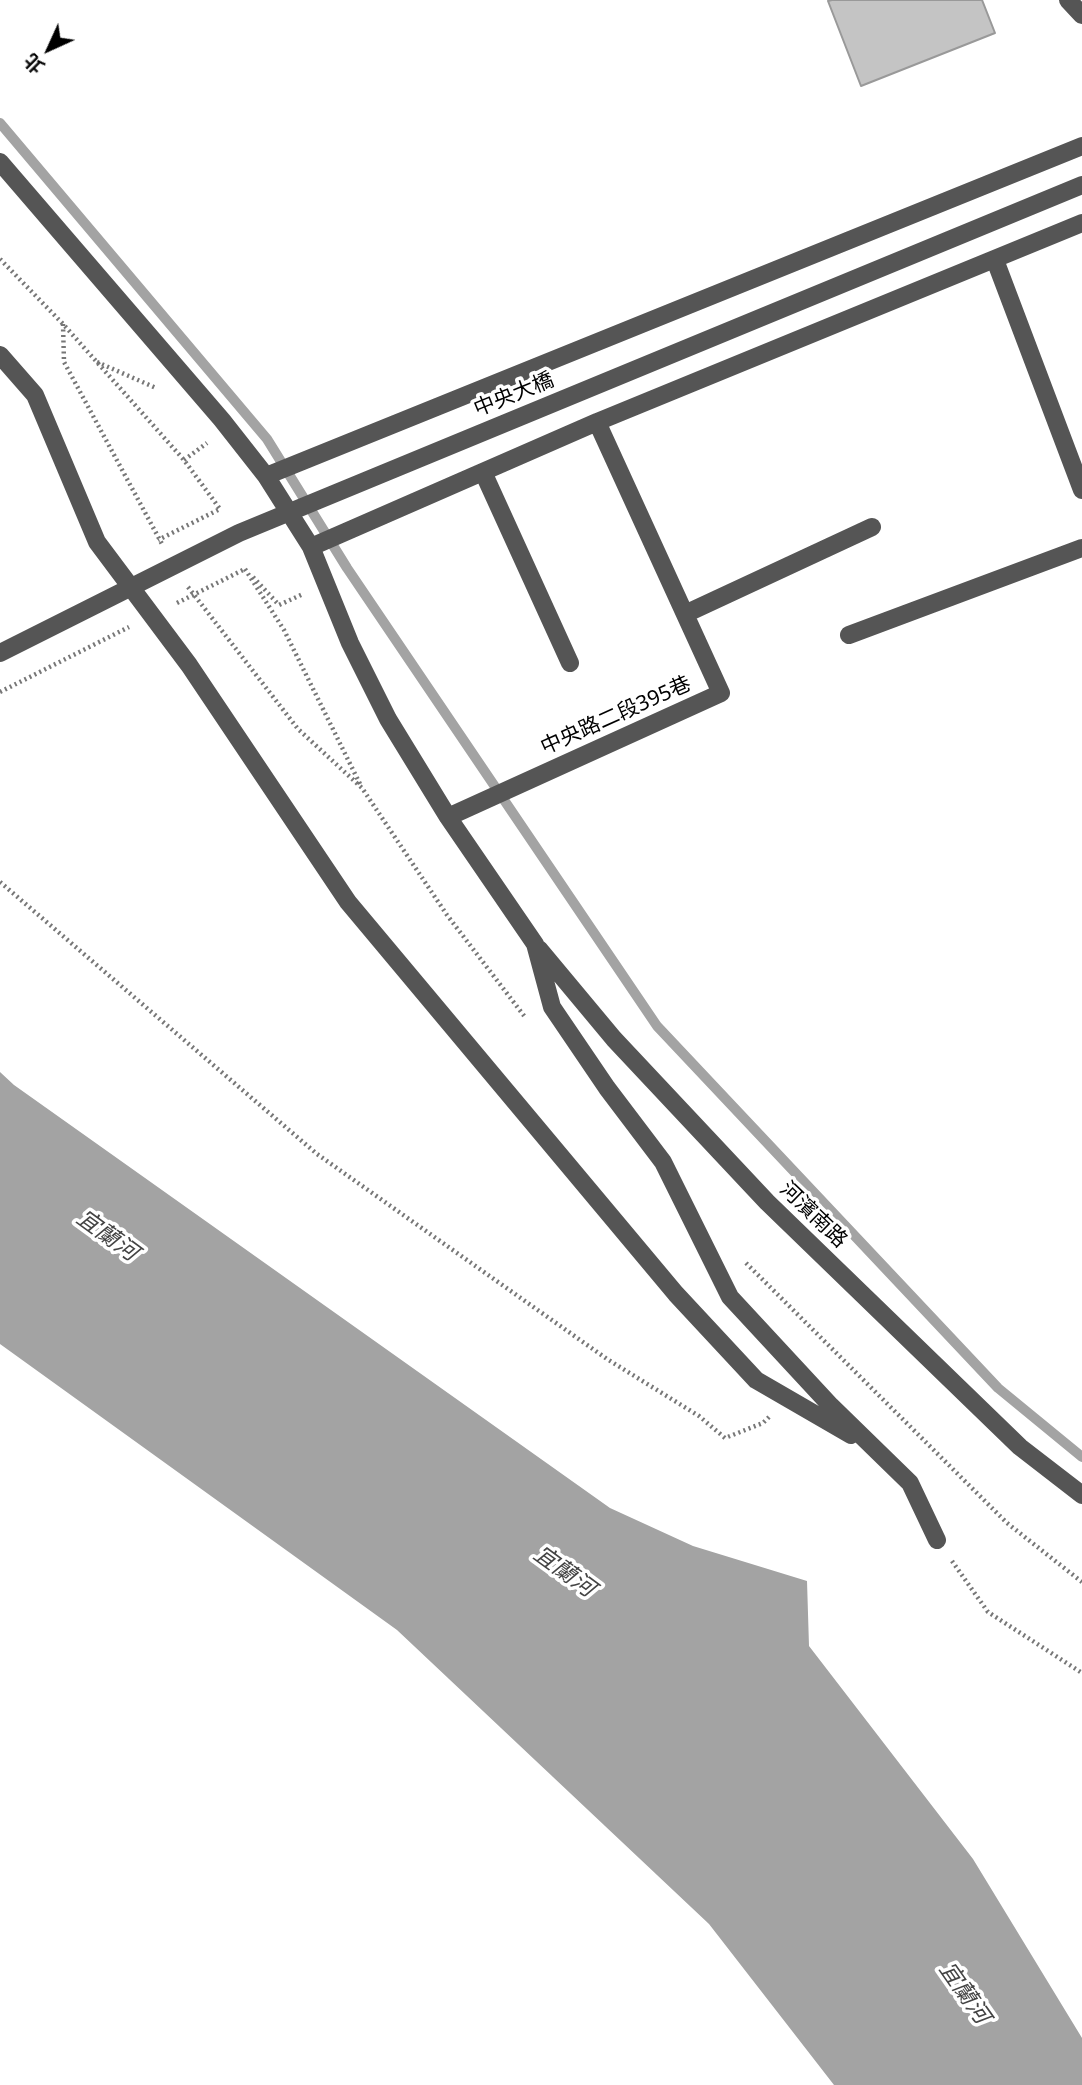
<!DOCTYPE html>
<meta charset="utf-8">
<style>
body{margin:0}
#map{position:relative;width:1082px;height:2085px;overflow:hidden;background:#fff;font-family:"Noto Sans","Noto Sans TC",sans-serif}
canvas{display:block}
.north{position:absolute;left:14px;top:14px;width:70px;height:70px;-webkit-text-stroke:5px #fff;paint-order:stroke;rotate:225deg;font-size:19px;font-weight:700;line-height:28px;text-align:center;color:#000}
.north::after{content:'';display:block;margin:auto;width:24px;height:32px;background:#000;clip-path:polygon(50% 0,100% 100%,50% 72%,0 100%)}
</style>
<div id="map">
<canvas width="1082" height="2085"></canvas>
<div class="north">北</div>
</div>
<script>
const ctx = document.querySelector('canvas').getContext('2d');
ctx.lineJoin = 'round';
function fill(path, color) {
  ctx.fillStyle = color;
  ctx.fill(path, 'evenodd');
}
function shape(rows) {
  const path = new Path2D();
  for (const r of rows) {
    path.moveTo(r[0], r[1]);
    for (let i = 2; i < r.length; i += 2) path.lineTo(r[i], r[i + 1]);
  }
  return path;
}
function strokePath(path, color, width, dash) {
  ctx.strokeStyle = color;
  ctx.lineWidth = width;
  ctx.lineCap = dash ? 'butt' : 'round';
  ctx.setLineDash(dash || []);
  ctx.stroke(path);
}
function write(font, color, halo, rows, align = 'center') {
  ctx.font = font + ' "Noto Sans","Noto Sans TC",sans-serif';
  ctx.lineWidth = 7;
  ctx.setLineDash([]);
  ctx.textBaseline = 'middle';
  ctx.strokeStyle = halo;
  ctx.fillStyle = color;
  for (const [text, x, y, turn = 0] of rows) {
    ctx.save();
    ctx.translate(x, y);
    ctx.rotate((+turn || 0) * Math.PI / 180);
    ctx.textAlign = isNaN(turn) ? turn : align;
    if (halo) ctx.strokeText(text, 0, 0);
    ctx.fillText(text, 0, 0);
    ctx.restore();
  }
}
const water = shape([
 [0,1072,14,1085,610,1508,693,1546,807,1581,809,1646,973,1859,1082,2038,1082,2085,834,2085,709,1924,397,1630,0,1344]
]);
const stream = shape([
 [0,123,267,439,347,568,657,1026,998,1388,1082,1457]
]);
const building = shape([
 [832,0,982,0,995,33,861,86,828,1,832,0]
]);
const path = shape([
 [0,259,63,324,184,460,220,509,158,540],
 [63,324,64,362,162,544],
 [97,362,156,388],
 [184,460,207,443],
 [245,569,284,630,360,784],
 [253,577,279,605,303,594],
 [188,587,298,729,362,788,447,915,525,1017],
 [177,603,245,569],
 [0,692,129,627],
 [0,882,317,1154,607,1359,699,1416,725,1438,763,1423,770,1416],
 [746,1263,1007,1523,1082,1582],
 [952,1561,988,1612,1082,1673]
]);
const minor = shape([
 [1068,0,1082,15],
 [0,162,222,420,266,476,311,547,350,643,388,719,448,817,535,944,552,1007,607,1088,663,1162,730,1297,831,1406,910,1483,937,1540],
 [995,260,1082,490],
 [0,355,35,395,97,542,189,665,348,902,676,1294,756,1380,851,1435],
 [483,472,570,663],
 [266,476,1082,146],
 [311,547,597,422,1082,223],
 [685,614,872,527],
 [849,635,1082,548],
 [0,653,239,533,1082,185],
 [448,817,721,693,597,422],
 [539,949,614,1039,767,1202,1020,1447,1082,1495]
]);
const streetNames = [
 ["中央大橋",514,395,-22],
 ["中央路二段395巷",616,716,-24],
 ["河濱南路",813,1215,44]
];
const waterNames = [
 ["宜蘭河",107,1236,36],
 ["宜蘭河",564,1572,36],
 ["宜蘭河",964,1993,55]
];
fill(water, '#a3a3a3');
strokePath(stream, '#a3a3a3', 10);
fill(building, '#c4c4c4');
strokePath(building, '#999', 2);
strokePath(path, '#777', 4.5, [2, 3.5]);
strokePath(minor, '#555', 18);
write('21px', '#000', '#fff', streetNames);
write('italic 23px', '#444', '#fff', waterNames);
</script>
